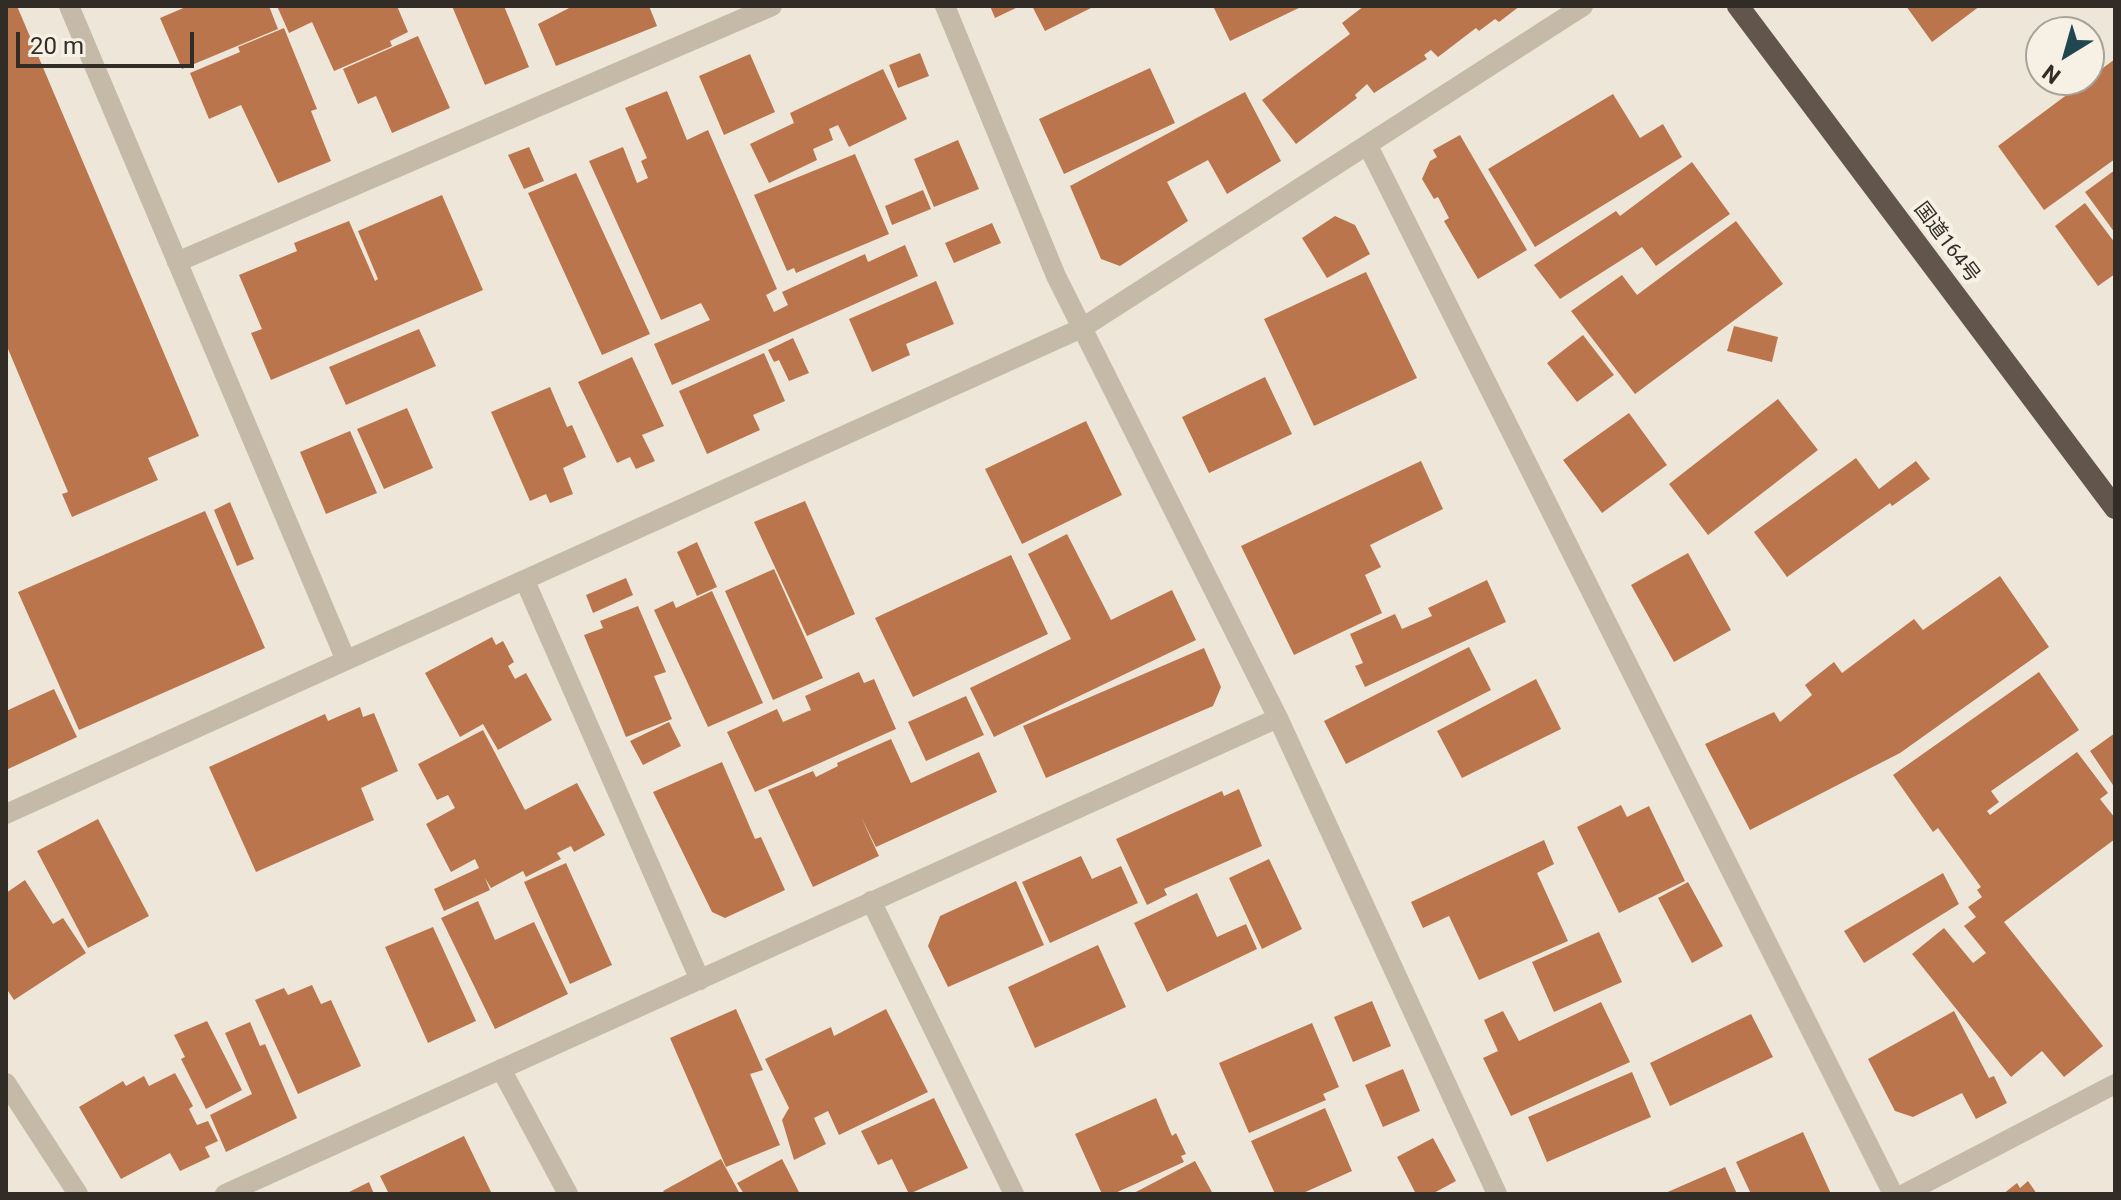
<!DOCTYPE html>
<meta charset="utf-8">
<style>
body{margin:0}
#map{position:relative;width:2121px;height:1200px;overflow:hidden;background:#eee7d9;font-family:Roboto,sans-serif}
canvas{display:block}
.frame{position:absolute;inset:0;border:8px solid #322c27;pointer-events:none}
.north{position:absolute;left:2025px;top:16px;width:80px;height:80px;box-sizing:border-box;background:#f7f1e5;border:2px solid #a8a299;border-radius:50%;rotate:217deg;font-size:22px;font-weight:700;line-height:32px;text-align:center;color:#322c27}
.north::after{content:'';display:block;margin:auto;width:28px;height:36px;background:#20464f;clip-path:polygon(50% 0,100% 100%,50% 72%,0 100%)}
.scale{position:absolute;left:16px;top:32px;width:178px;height:36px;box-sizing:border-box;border:4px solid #322c27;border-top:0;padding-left:10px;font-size:24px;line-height:28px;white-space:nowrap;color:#322c27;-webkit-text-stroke:6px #f7f1e5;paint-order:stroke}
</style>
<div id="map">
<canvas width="2121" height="1200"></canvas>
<div class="frame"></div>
<div class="north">N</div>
<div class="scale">20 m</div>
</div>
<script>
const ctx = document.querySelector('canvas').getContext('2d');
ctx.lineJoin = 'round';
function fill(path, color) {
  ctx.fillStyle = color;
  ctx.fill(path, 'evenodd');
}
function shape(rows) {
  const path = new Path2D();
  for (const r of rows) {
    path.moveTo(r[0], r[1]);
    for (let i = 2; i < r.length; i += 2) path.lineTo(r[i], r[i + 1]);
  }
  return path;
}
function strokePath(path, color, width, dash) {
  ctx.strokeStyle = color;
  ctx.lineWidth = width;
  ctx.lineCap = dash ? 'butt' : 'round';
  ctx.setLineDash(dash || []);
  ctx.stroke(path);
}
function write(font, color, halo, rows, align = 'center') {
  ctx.font = font + ' Roboto,"Noto Sans JP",sans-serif';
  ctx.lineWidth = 8;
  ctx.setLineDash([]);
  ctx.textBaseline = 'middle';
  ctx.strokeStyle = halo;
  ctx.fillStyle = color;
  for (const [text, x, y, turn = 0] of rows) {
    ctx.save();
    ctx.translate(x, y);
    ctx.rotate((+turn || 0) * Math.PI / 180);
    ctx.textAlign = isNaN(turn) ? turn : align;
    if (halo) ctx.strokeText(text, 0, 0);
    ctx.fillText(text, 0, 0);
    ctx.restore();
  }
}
const building = shape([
 [6,6,17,6,199,436,148,458,158,480,72,517,62,494,68,492,6,344],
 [188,6,269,6,278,29,182,69,160,18],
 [277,6,397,6,408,32,390,41,392,46,334,71,312,22,289,33],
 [452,6,504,6,529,67,485,85],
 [573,6,649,6,657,26,556,66,538,24],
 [990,6,1020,6,995,18],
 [1032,6,1095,6,1045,31],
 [1213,6,1303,6,1230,41],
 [1364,6,1520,6,1499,22,1495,19,1479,31,1476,28,1438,57,1431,50,1424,55,1427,59,1374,93,1367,84,1355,95,1357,98,1296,144,1262,100,1350,34,1342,23],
 [1906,6,1980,6,1932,42],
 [284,28,317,109,311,111,331,161,278,183,241,105,209,119,190,73,240,52,238,47],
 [418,36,450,108,392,133,376,96,358,104,343,69],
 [920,53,929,76,898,88,889,65],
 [750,54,775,112,724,135,699,76],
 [2115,59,2115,159,2044,210,1998,146],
 [1150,68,1175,123,1064,174,1039,119],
 [883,69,907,119,849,147,838,125,829,129,833,140,813,149,817,160,769,183,750,144,794,123,790,113],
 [667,91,687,140,708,130,777,289,766,295,774,312,788,305,782,292,865,254,868,262,905,245,918,276,672,385,654,344,710,320,701,303,661,320,589,161,623,147,637,183,648,178,641,161,647,158,625,108],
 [1245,92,1281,161,1227,194,1208,160,1167,182,1188,221,1120,266,1101,259,1070,186],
 [1613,94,1640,138,1663,124,1682,157,1535,247,1488,169],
 [1460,135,1527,250,1478,279,1444,221,1449,218,1438,197,1434,199,1422,179,1430,161,1437,157,1433,150],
 [958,140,979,189,934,207,914,159],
 [529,147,544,181,524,189,508,155],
 [855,154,889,234,796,273,794,268,787,271,754,195],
 [1692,162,1730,214,1656,266,1642,247,1560,299,1534,265,1616,211,1620,216],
 [2115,170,2115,233,2085,192],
 [576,173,650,334,602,355,528,193],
 [923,190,931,209,892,225,885,206],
 [442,195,483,290,271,380,251,333,262,329,239,275,297,251,294,243,349,221,375,281,378,279,358,231],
 [2085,203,2115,243,2115,274,2098,286,2055,226],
 [1335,216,1355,225,1370,254,1327,278,1302,238],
 [1736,221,1783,284,1635,394,1571,311,1622,275,1637,295],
 [992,223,1001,243,954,263,945,243],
 [1366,272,1417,378,1314,426,1264,319],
 [936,281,954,324,906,344,910,355,872,372,849,319],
 [1734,326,1778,337,1772,362,1727,351],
 [419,329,436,366,346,405,329,367],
 [1583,335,1614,375,1577,402,1547,363],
 [793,338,809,373,789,381,779,360,774,362,768,350],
 [764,353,785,401,753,415,760,430,707,454,679,391],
 [632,357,664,426,642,435,655,461,636,469,630,457,617,463,578,382],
 [1265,377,1292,434,1209,473,1182,417],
 [550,387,567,427,572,425,586,457,563,468,573,494,550,503,546,494,530,501,491,412],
 [1778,399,1818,450,1708,535,1669,484],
 [407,408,433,468,384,489,357,429],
 [1629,413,1667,465,1602,513,1563,460],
 [1086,421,1122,495,1022,544,985,469],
 [350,431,377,493,326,514,300,452],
 [1856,458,1879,489,1916,461,1930,479,1892,506,1890,503,1787,577,1754,532],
 [1421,461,1443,509,1370,545,1381,567,1365,575,1382,613,1294,655,1241,546],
 [805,501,855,614,807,636,754,522],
 [230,502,254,559,237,566,214,510],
 [205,511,265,648,79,730,18,592],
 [1067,534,1111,620,1172,590,1196,640,994,737,970,688,1071,639,1028,554],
 [697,542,717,587,697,596,677,552],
 [1688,553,1731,630,1674,662,1631,585],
 [1011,555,1048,634,913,697,875,618],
 [774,569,823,678,773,700,725,591],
 [2000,576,2049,647,1900,753,1750,830,1705,744,1774,712,1780,722,1812,695,1805,685,1834,662,1842,673,1914,619,1923,630],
 [626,578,633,595,593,613,586,595],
 [1487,580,1506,622,1365,687,1355,666,1363,663,1350,634,1395,614,1402,629,1432,616,1428,608],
 [712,591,763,703,708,727,654,610,673,601,676,608],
 [638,606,666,672,654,676,672,719,626,737,584,635,603,628,600,621],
 [492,637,496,645,503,641,514,662,508,666,515,679,526,673,552,720,498,750,483,724,460,737,425,673],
 [1469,647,1491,690,1346,764,1324,721],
 [1204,648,1221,687,1213,706,1046,778,1023,726],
 [859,672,864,683,874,679,896,729,755,792,727,732,777,709,783,722,811,710,805,696],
 [2039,672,2079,730,1991,791,1999,802,1987,811,1990,815,2077,752,2108,793,2100,799,2115,818,2115,839,2004,922,2103,1046,2064,1077,2042,1051,2011,1077,1912,954,1944,928,1973,963,1986,953,1964,926,1976,917,1968,907,1982,897,1977,890,1981,887,1938,828,1933,832,1893,775],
 [1536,679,1561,729,1462,778,1437,731],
 [54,689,77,737,6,770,6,711],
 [966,696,984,735,926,761,908,722],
 [360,707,363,717,374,713,398,771,361,788,374,820,256,872,209,767,325,714,328,721],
 [669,722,681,746,643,765,630,741],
 [483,730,525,810,577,783,605,835,574,852,571,846,557,853,561,859,526,877,523,871,491,888,485,878,490,890,444,911,434,889,479,868,475,859,451,872,426,824,455,808,448,795,437,800,418,764],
 [2115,733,2115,788,2090,751],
 [891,739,911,783,979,752,997,792,876,847,861,817,879,856,813,887,768,790,813,771,816,777,838,766,837,763],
 [722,762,755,839,761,837,785,890,725,918,712,912,653,792],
 [1239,789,1262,846,1164,889,1167,895,1147,905,1116,839,1222,791,1224,796],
 [1621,805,1627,817,1649,806,1685,881,1619,913,1577,827],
 [98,819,149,916,88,948,37,851],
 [1544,840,1554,864,1537,873,1568,941,1479,980,1449,916,1423,928,1411,902],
 [1081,856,1092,879,1121,866,1138,903,1050,943,1022,882],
 [1269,859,1302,929,1262,949,1229,878],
 [566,863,612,965,570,984,524,882],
 [1943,873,1959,904,1864,963,1844,931],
 [25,880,53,924,63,918,86,953,14,1000,6,988,6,893],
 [1016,881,1044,945,948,987,928,946,940,916],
 [1688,882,1723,946,1692,963,1658,898],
 [1197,893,1217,937,1246,924,1257,949,1167,992,1134,923],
 [478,901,495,940,534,922,568,994,495,1029,441,918],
 [433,927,476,1021,428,1043,385,947],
 [1599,932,1622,982,1554,1012,1532,962],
 [1098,945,1126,1007,1035,1048,1008,987],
 [312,985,321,1004,331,1000,361,1066,298,1094,255,1000,284,988,288,995],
 [1372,1001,1391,1046,1353,1062,1334,1017],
 [1601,1002,1630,1062,1511,1116,1483,1058,1498,1051,1484,1020,1503,1011,1519,1041],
 [736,1009,763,1070,750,1074,780,1145,726,1167,670,1038],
 [886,1009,928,1092,839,1135,828,1111,814,1118,826,1144,794,1160,782,1120,789,1108,765,1059,831,1027,834,1036],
 [1954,1011,1989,1078,1994,1076,2007,1103,1976,1119,1962,1093,1913,1117,1895,1111,1868,1059],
 [1751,1014,1773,1057,1670,1106,1650,1063],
 [207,1021,242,1090,206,1109,181,1059,185,1057,174,1035],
 [250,1022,260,1046,265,1044,297,1118,226,1152,210,1115,252,1094,225,1033],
 [1312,1023,1339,1087,1323,1094,1326,1100,1249,1133,1219,1063],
 [1403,1069,1420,1111,1383,1127,1365,1085],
 [1632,1072,1651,1117,1547,1162,1528,1117],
 [175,1073,193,1106,189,1109,197,1125,208,1121,218,1141,205,1147,210,1157,180,1171,170,1153,121,1179,79,1107,123,1081,126,1086,144,1076,149,1086],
 [934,1098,968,1168,909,1194,892,1159,878,1165,861,1131],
 [1156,1098,1172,1136,1176,1133,1186,1154,1181,1156,1184,1162,1113,1194,1102,1194,1075,1134],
 [1325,1108,1352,1171,1301,1194,1275,1194,1251,1141],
 [1803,1132,1831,1194,1751,1194,1736,1162],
 [464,1136,492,1194,389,1194,380,1176],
 [1433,1138,1456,1181,1432,1194,1416,1194,1397,1157],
 [721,1159,740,1194,665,1194,663,1191],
 [782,1159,800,1194,744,1194,737,1183],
 [1195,1161,1213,1194,1132,1194],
 [1725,1167,1737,1194,1663,1194],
 [2028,1181,2037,1194,2003,1194,2017,1183,2020,1188],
 [369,1182,374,1194,345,1194]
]);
const minor = shape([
 [69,6,345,658],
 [945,6,1056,276,1278,718,1497,1194],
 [1368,146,1893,1194],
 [177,262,772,6],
 [525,581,700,980],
 [6,814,1082,328,1583,6],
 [871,901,1014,1194],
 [501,1069,568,1194],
 [6,1083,78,1194],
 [225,1194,1278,718],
 [1904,1194,2115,1084]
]);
const trunk = shape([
 [1738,6,2115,508]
]);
const streetNames = [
 ["国道164号",1946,243,53]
];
fill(building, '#ba754c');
strokePath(minor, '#c5b9a7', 20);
strokePath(trunk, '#62564c', 22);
write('20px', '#322c27', '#f7f1e5', streetNames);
</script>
